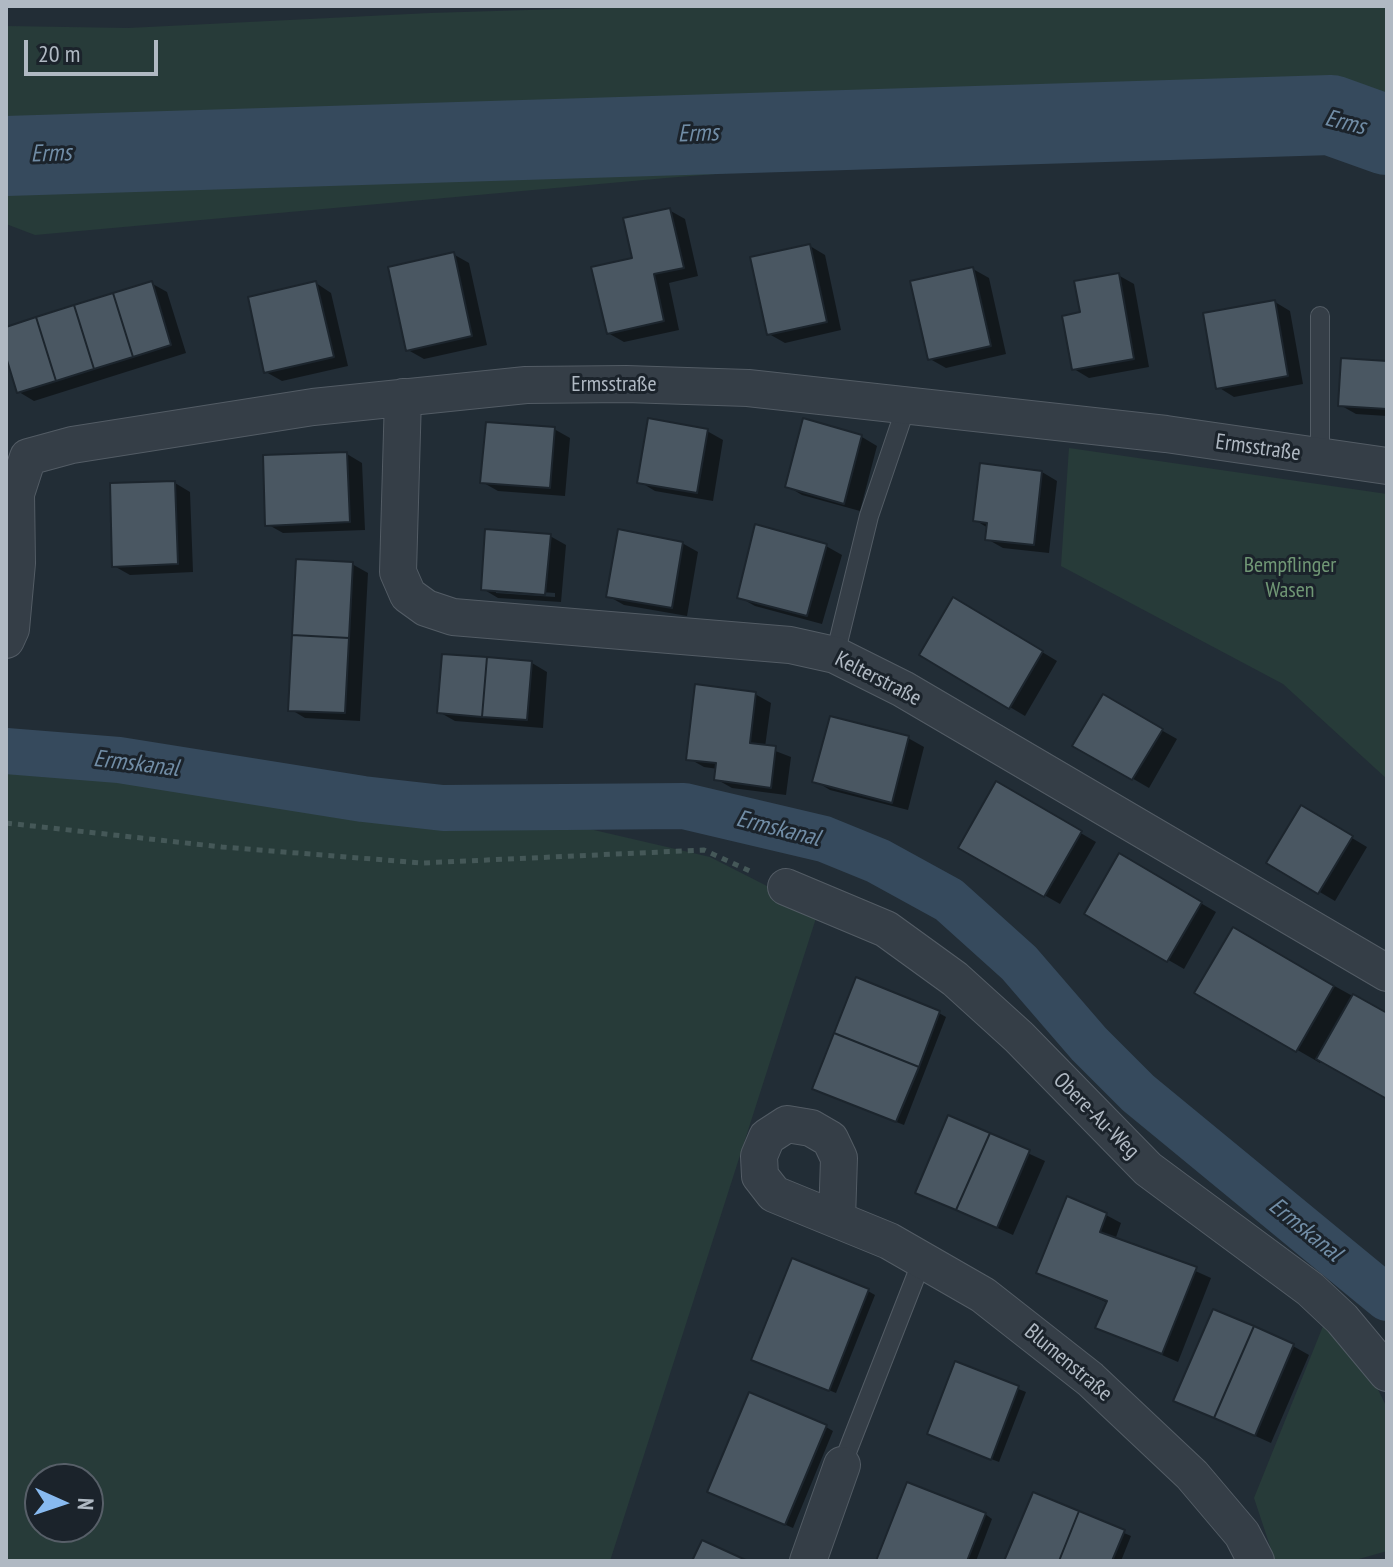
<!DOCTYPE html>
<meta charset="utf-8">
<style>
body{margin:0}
#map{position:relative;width:1393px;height:1567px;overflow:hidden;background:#222d36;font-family:"PT Sans Narrow",sans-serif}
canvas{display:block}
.frame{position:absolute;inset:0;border:8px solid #b0b9c3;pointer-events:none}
.north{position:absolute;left:24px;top:1463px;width:80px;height:80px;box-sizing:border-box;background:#1b232b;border:2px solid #575f68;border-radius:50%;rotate:93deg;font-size:22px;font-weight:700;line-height:32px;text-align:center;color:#b0b9c3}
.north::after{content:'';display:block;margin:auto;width:28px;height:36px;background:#88baf0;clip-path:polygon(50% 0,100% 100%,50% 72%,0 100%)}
.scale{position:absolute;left:24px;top:40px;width:134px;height:36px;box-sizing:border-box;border:4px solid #b0b9c3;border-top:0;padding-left:10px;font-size:24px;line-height:28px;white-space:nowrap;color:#b0b9c3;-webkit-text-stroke:6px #1b232b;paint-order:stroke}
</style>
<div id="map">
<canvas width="1393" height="1567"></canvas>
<div class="frame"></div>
<div class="north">N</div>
<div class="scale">20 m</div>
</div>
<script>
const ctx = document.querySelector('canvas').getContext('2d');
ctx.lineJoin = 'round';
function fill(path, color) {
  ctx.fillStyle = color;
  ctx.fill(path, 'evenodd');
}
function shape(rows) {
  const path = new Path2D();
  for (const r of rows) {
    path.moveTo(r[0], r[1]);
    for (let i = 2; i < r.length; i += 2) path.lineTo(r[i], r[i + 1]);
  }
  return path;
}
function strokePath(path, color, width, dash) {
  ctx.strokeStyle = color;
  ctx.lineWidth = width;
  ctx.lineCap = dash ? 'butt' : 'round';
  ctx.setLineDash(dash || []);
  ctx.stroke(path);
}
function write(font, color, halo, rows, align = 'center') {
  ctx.font = font + ' "PT Sans Narrow",sans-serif';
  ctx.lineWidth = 6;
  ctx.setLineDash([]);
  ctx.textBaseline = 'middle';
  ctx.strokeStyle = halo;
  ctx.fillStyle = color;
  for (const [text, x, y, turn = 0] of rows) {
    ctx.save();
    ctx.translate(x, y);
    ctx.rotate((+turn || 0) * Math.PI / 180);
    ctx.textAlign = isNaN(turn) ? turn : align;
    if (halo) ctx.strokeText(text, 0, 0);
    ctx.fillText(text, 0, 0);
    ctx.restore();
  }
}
const green = shape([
 [658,6,1387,6,1387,136,1352,123,666,178,35,235,6,224,6,26,128,28,430,13],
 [1069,448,1387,494,1387,779,1283,684,1061,566],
 [6,767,452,797,710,857,818,912,610,1561,6,1561],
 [40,1479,88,1479,88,1527,40,1527],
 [1323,1326,1372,1377,1387,1408,1387,1551,1352,1561,1275,1561,1254,1498]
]);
const shadow = shape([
 [669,210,685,219,698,276,669,283,679,330,624,342,608,333,634,259],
 [810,246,825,255,841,330,785,343,769,334],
 [453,254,469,263,487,345,424,359,408,350],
 [973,269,989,278,1006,354,946,368,930,359],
 [1118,275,1134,284,1149,367,1089,378,1074,369],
 [151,283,167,292,186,353,34,401,19,392,6,351,6,329],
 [316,283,331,293,348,366,282,381,266,372],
 [1275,302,1290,311,1303,384,1234,397,1218,387],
 [1387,363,1387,416,1356,414,1340,405],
 [804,420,862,437,877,446,860,511,802,495,787,486],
 [554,429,570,438,565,496,498,491,482,482],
 [707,431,723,440,713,501,655,491,640,482],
 [347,454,362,463,365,530,283,533,267,524],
 [1042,472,1057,481,1049,553,1003,548,987,539,988,528,975,520],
 [175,483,190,492,193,572,130,575,114,566],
 [550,536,566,545,561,602,498,598,483,589],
 [496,589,555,593,555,597,496,593],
 [682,543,698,552,687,616,624,605,608,596],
 [826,546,842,555,822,624,755,606,739,597],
 [352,564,368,573,360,721,305,718,290,709],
 [954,599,1057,661,1025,716,921,654],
 [532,663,547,672,543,728,455,721,439,712],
 [755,694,771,703,765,747,791,757,786,795,732,788,716,779,718,769,704,767,688,758],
 [1103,697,1177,739,1149,788,1075,745],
 [908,738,924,747,908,810,830,790,815,781],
 [997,784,1096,842,1060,904,960,847],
 [1302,808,1367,847,1335,901,1269,862],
 [1120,856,1216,912,1184,969,1087,913],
 [1233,930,1387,1015,1387,1097,1322,1060,1320,1063,1197,992],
 [939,1013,946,1017,904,1125,821,1092],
 [949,1117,1045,1161,1013,1235,918,1192],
 [1106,1215,1121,1223,1115,1240,1132,1246,1133,1243,1211,1278,1178,1362,1098,1327,1108,1303,1038,1272],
 [868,1291,875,1295,836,1393,761,1363],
 [1293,1346,1309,1355,1271,1443,1176,1400],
 [956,1364,1026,1392,999,1462,936,1438],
 [826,1427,833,1431,793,1528,716,1495],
 [1034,1494,1131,1536,1121,1561,1007,1561],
 [985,1514,992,1519,976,1561,878,1561]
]);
const canal = shape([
 [6,751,119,760,363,799,443,808,684,806,824,839,878,861,949,900,1019,963,1089,1044,1138,1093,1387,1298]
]);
const river = shape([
 [6,156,1331,115,1387,135]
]);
const building = shape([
 [670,208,684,268,654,274,664,321,607,334,591,267,632,258,623,218,670,208],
 [810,244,827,322,767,335,750,257,810,244],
 [454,252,472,336,406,351,388,267,454,252],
 [973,267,991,346,928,360,910,281,973,267],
 [1119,273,1134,359,1072,370,1062,316,1080,312,1074,281,1119,273],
 [152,281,171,345,133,357,113,293,152,281],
 [316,281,334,357,264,373,248,297,316,281],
 [113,293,133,357,94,369,74,305,113,293],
 [1275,300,1288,376,1216,389,1203,313,1275,300],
 [74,305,94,369,56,381,36,317,74,305],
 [36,317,56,381,17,393,6,357,6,327,36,317],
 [1341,358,1387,361,1387,409,1338,406,1341,358],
 [648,418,708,429,697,493,637,483,648,418],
 [803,418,862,435,844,504,785,487,803,418],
 [486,422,555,427,550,488,480,483,486,422],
 [347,452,350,522,265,526,263,455,347,452],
 [980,463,1042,471,1034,545,985,540,987,523,973,521,980,463],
 [175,481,178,564,112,567,110,483,175,481],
 [755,524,827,544,807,616,737,598,755,524],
 [485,529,551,534,545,595,481,590,485,529],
 [618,529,683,542,672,608,606,597,618,529],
 [296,559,353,562,349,638,292,635,296,559],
 [953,597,1043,651,1009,709,919,655,953,597],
 [292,635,349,638,345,713,288,711,292,635],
 [442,654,487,657,482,717,437,713,442,654],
 [487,657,532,661,527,720,482,717,487,657],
 [695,684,756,692,750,743,776,746,771,788,714,780,716,763,686,760,695,684],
 [1103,694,1163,729,1132,780,1072,746,1103,694],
 [830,716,909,736,892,803,812,782,830,716],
 [996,781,1082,831,1044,897,958,848,996,781],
 [1301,805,1353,836,1318,894,1266,863,1301,805],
 [1119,853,1202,902,1167,962,1084,914,1119,853],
 [1233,927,1334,986,1296,1052,1194,993,1233,927],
 [856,977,940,1011,919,1067,834,1033,856,977],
 [1353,994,1387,1013,1387,1099,1316,1059,1353,994],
 [834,1033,919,1067,896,1122,812,1089,834,1033],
 [948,1115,990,1133,956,1210,915,1193,948,1115],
 [990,1133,1030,1150,997,1228,956,1210,990,1133],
 [1067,1196,1107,1213,1100,1232,1197,1267,1162,1354,1095,1328,1107,1301,1036,1273,1067,1196],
 [792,1258,869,1289,829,1391,751,1360,792,1258],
 [1213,1309,1254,1326,1214,1418,1173,1401,1213,1309],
 [1254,1326,1294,1344,1255,1436,1214,1418,1254,1326],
 [955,1361,1019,1386,991,1460,927,1434,955,1361],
 [749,1392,827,1425,785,1525,707,1492,749,1392],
 [907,1482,986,1513,967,1561,876,1561,907,1482],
 [1033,1492,1079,1511,1059,1561,1004,1561,1033,1492],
 [1079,1511,1125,1530,1112,1561,1059,1561,1079,1511],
 [702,1540,748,1561,692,1561,702,1540]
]);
const path = shape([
 [6,823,222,847,422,863,704,850,750,871]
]);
const lane = shape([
 [1320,316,1320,457],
 [835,655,869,516,907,404],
 [842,1465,923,1258]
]);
const street = shape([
 [403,397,398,572,408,595,426,608,453,617,790,645,835,655,903,689,1387,973],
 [6,640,11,629,17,563,16,494,28,457,72,445,313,407,526,385,626,384,748,388,1166,434,1387,466],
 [786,887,886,929,955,979,1019,1037,1148,1169,1310,1289,1342,1319,1387,1373],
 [837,1219,839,1158,830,1139,811,1128,787,1124,767,1137,759,1156,760,1176,774,1194,889,1241,983,1295,1090,1379,1192,1475,1242,1534,1256,1561],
 [808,1561,842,1465]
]);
const streetNames = [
 ["Ermsstraße",614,385],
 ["Ermsstraße",1258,448,8],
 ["Kelterstraße",878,679,27],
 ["Obere-Au-Weg",1096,1116,45],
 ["Blumenstraße",1068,1363,40]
];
const parkNames = [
 ["Bempflinger",1290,566],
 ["Wasen",1290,591]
];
const waterNames = [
 ["Erms",1345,123,14],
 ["Erms",698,134,-2],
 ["Erms",51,154,-2],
 ["Ermskanal",136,764,7],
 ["Ermskanal",778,829,14],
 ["Ermskanal",1305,1230,39]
];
fill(green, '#273b39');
fill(shadow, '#0007');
strokePath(canal, '#364a5d', 46);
strokePath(river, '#364a5d', 80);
fill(building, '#4a5762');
strokePath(building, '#1c252d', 2);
strokePath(lane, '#535c65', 20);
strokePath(street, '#535c65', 38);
strokePath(path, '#455858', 5, [6, 6]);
strokePath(lane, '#353e47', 18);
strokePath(street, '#353e47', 36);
write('22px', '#b0b9c3', '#1b232b', streetNames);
write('22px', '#709775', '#1b232b', parkNames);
write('italic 24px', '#718da6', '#1b232b', waterNames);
</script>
